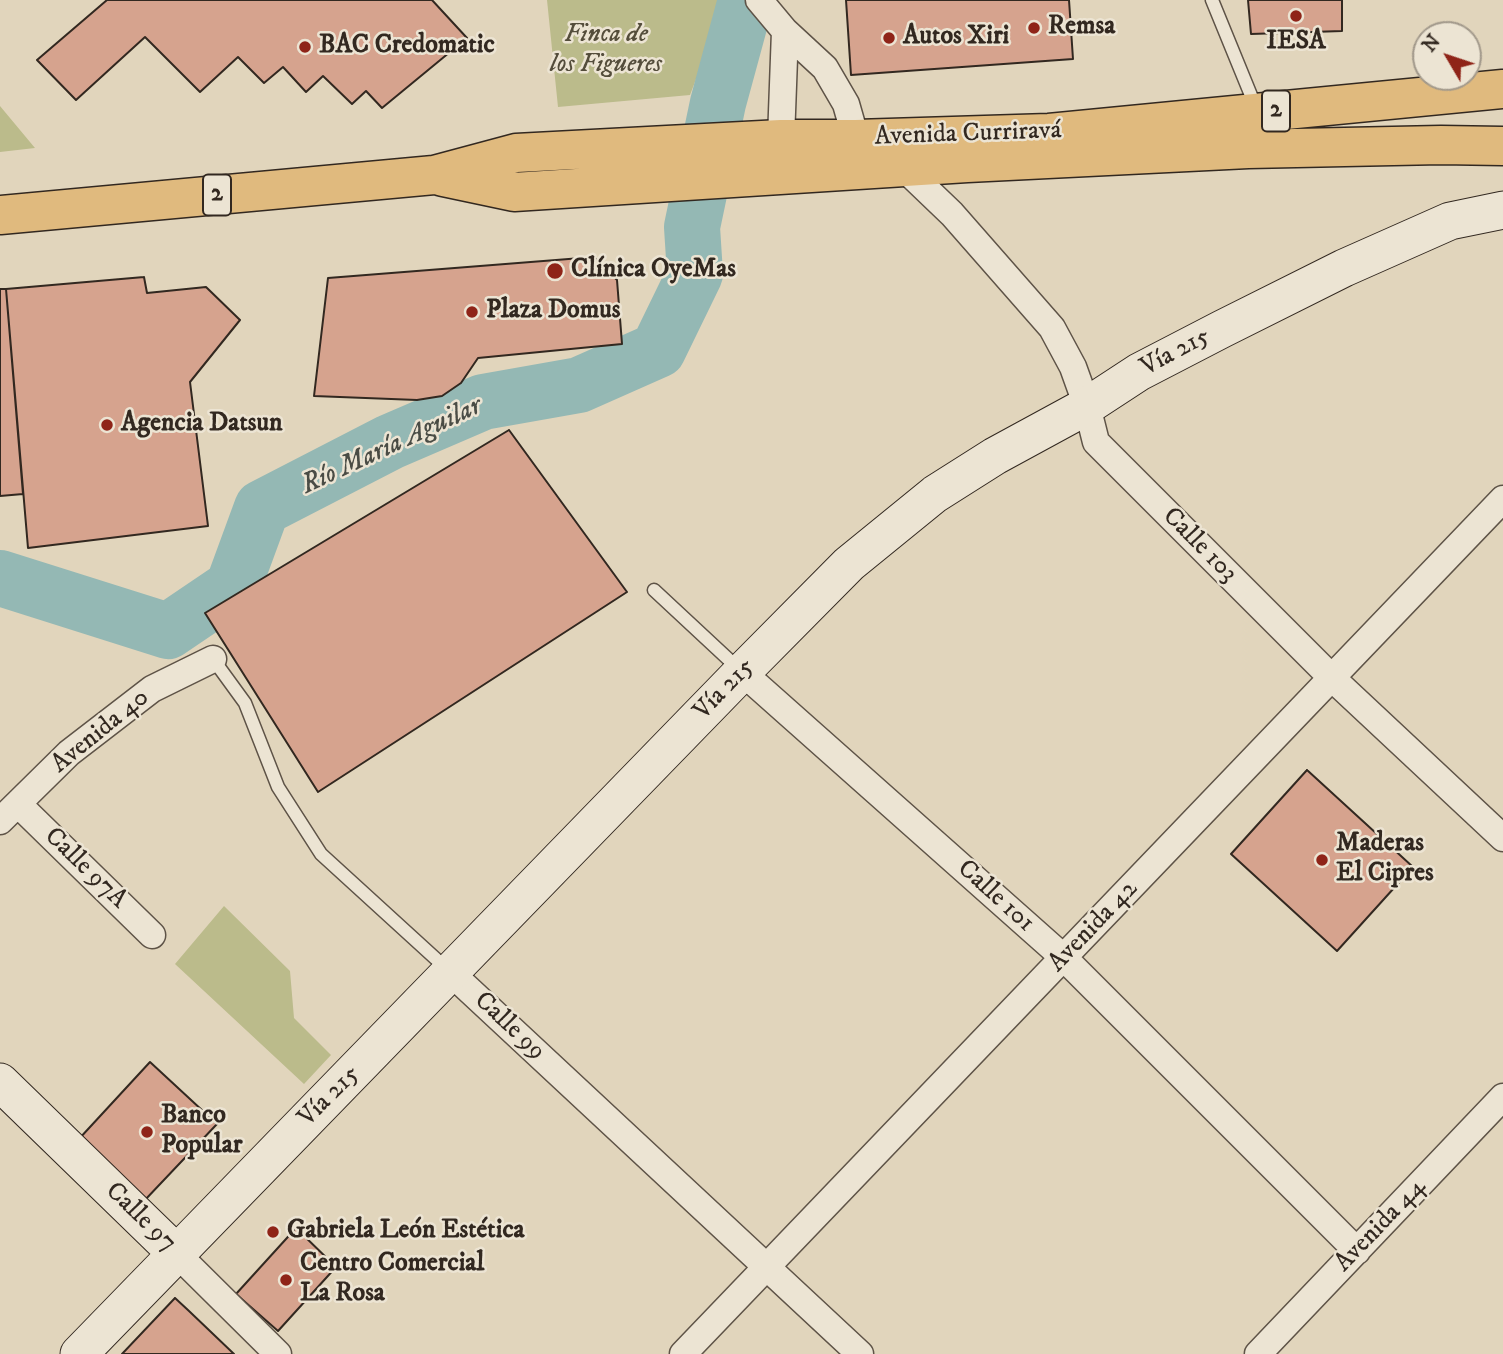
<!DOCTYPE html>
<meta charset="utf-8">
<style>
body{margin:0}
#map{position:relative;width:1503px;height:1354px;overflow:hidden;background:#e1d5bc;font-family:"IM FELL DW Pica",serif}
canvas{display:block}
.north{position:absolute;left:1412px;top:21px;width:70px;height:70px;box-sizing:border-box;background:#ece4d3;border:2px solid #a2998b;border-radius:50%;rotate:309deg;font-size:19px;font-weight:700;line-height:28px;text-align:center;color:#322820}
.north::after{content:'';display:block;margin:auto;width:24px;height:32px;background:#8f2418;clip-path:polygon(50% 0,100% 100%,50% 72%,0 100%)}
</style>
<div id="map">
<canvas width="1503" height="1354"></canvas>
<div class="north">N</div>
</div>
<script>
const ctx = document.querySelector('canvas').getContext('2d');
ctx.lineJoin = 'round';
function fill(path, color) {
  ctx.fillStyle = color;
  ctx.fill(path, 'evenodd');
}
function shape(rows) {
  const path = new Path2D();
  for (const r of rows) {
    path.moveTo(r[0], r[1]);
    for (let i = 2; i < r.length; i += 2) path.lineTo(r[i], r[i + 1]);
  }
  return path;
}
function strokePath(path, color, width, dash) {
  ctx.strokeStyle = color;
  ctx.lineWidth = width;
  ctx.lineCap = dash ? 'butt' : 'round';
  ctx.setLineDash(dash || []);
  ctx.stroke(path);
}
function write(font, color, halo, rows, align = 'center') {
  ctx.font = font + ' "IM FELL DW Pica",serif';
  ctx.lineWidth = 5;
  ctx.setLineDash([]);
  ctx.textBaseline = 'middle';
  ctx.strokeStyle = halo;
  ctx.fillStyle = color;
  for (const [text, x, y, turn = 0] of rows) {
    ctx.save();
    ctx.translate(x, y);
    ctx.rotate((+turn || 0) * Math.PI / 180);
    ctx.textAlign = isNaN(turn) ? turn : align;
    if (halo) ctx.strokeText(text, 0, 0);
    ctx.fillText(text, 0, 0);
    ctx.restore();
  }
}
const green = shape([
 [547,0,726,0,690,95,558,107],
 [0,106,35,148,0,152],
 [224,906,290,971,294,1018,331,1055,304,1084,175,964]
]);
const river = shape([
 [0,578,168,631,233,587,262,508,390,442,483,402,579,385,658,350,695,274,692,227,718,103,746,0]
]);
const building = shape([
 [107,0,432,0,467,38,382,108,366,91,352,104,323,76,306,92,283,67,264,83,238,57,200,92,145,37,76,100,37,60,107,0],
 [846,0,1069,0,1073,59,851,75,846,0],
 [1248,0,1342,0,1342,31,1251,34,1248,0],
 [594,257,617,280,622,344,478,358,461,383,442,396,417,400,314,396,328,278,594,257],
 [144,277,147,293,206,287,240,320,190,382,208,526,28,548,6,289,144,277],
 [0,289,6,289,23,494,0,496,0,289],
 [509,430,627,592,318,792,205,613,509,430],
 [1307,770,1413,867,1337,951,1231,854,1307,770],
 [150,1062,217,1124,144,1201,78,1140,150,1062],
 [296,1228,336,1267,278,1331,236,1294,296,1228],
 [175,1298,189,1311,234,1354,122,1354,175,1298]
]);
const service = shape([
 [1212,0,1257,110],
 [654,590,741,671],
 [213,659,245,703,278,787,321,854,447,969]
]);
const minor = shape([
 [759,0,785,31,825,68,846,104,856,139,843,145],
 [781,139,785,31],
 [904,168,952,214,1052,328,1073,367,1087,406,1096,442,1333,679,1503,838],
 [742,672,1064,958,1357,1251],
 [18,804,152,935],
 [0,821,69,753,152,689,213,659],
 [451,973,860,1354],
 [176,1253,278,1354],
 [683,1354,1503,499],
 [1258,1354,1503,1097]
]);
const secondary = shape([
 [0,1082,176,1253],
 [79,1354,742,672,849,564,935,494,995,456,1087,406,1139,372,1222,329,1344,268,1450,221,1503,210]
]);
const trunk = shape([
 [443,177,514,192,967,163,1248,149,1441,145,1503,146],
 [0,215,434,175,516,153,781,139,856,139,1049,133,1503,89]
]);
const markers = [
 [1296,16,7,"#8f2418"],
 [1034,28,7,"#8f2418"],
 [889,38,7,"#8f2418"],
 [305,47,7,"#8f2418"],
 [555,271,9,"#8f2418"],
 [472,312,7,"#8f2418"],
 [107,425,7,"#8f2418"],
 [1322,860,7,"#8f2418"],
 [147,1132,7,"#8f2418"],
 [273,1232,7,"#8f2418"],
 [286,1280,7,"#8f2418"]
];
const shields = [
 [1276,111,28],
 [217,195,28]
];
const shieldNames = [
 ["2",1276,111],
 ["2",217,195]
];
const poiNames = [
 ["Remsa",1048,28],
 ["Autos Xiri",903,38],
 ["IESA",1296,43,"center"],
 ["BAC Credomatic",319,47],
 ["Clínica OyeMas",571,271],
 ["Plaza Domus",486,312],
 ["Agencia Datsun",121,425],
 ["Maderas",1336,845],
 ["El Cipres",1336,875],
 ["Banco",161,1117],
 ["Popular",161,1147],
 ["Gabriela León Estética",287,1232],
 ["Centro Comercial",300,1265],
 ["La Rosa",300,1295]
];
const parkNames = [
 ["Finca de",606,36],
 ["los Figueres",606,66]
];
const streetNames = [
 ["Avenida Curriravá",968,135,-2],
 ["Vía 215",1176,353,-28],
 ["Calle 103",1199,546,45],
 ["Vía 215",725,690,-46],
 ["Avenida 40",101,732,-39],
 ["Calle 97A",85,869,44],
 ["Calle 101",995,897,42],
 ["Avenida 42",1094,927,-46],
 ["Calle 99",509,1027,43],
 ["Vía 215",330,1097,-45],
 ["Calle 97",140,1218,44],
 ["Avenida 44",1381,1226,-46]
];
const waterNames = [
 ["Río María Aguilar",392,447,-25]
];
fill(green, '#bbbb8b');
strokePath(river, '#94b8b4', 56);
fill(building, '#d6a38e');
strokePath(building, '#322820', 2);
strokePath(service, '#5e5347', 15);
strokePath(minor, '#5e5347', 29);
strokePath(secondary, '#322820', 39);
strokePath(trunk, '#322820', 41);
strokePath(service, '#ece4d3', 12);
strokePath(minor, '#ece4d3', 26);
strokePath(secondary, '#ece4d3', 37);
strokePath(trunk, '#e0ba7e', 38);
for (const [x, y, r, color] of markers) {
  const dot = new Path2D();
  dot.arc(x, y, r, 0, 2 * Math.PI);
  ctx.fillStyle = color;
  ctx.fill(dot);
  strokePath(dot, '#ece4d3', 2.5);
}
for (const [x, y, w] of shields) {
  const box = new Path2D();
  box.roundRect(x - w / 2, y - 20.5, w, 41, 5);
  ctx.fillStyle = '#ece4d3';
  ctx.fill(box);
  strokePath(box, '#322820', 2);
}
write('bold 24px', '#322820', null, shieldNames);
write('bold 26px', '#322820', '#ece4d3', poiNames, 'left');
write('italic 26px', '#544d3b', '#ece4d3', parkNames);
write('26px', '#322820', '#ece4d3', streetNames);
write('italic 28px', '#4a4c45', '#ece4d3', waterNames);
</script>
